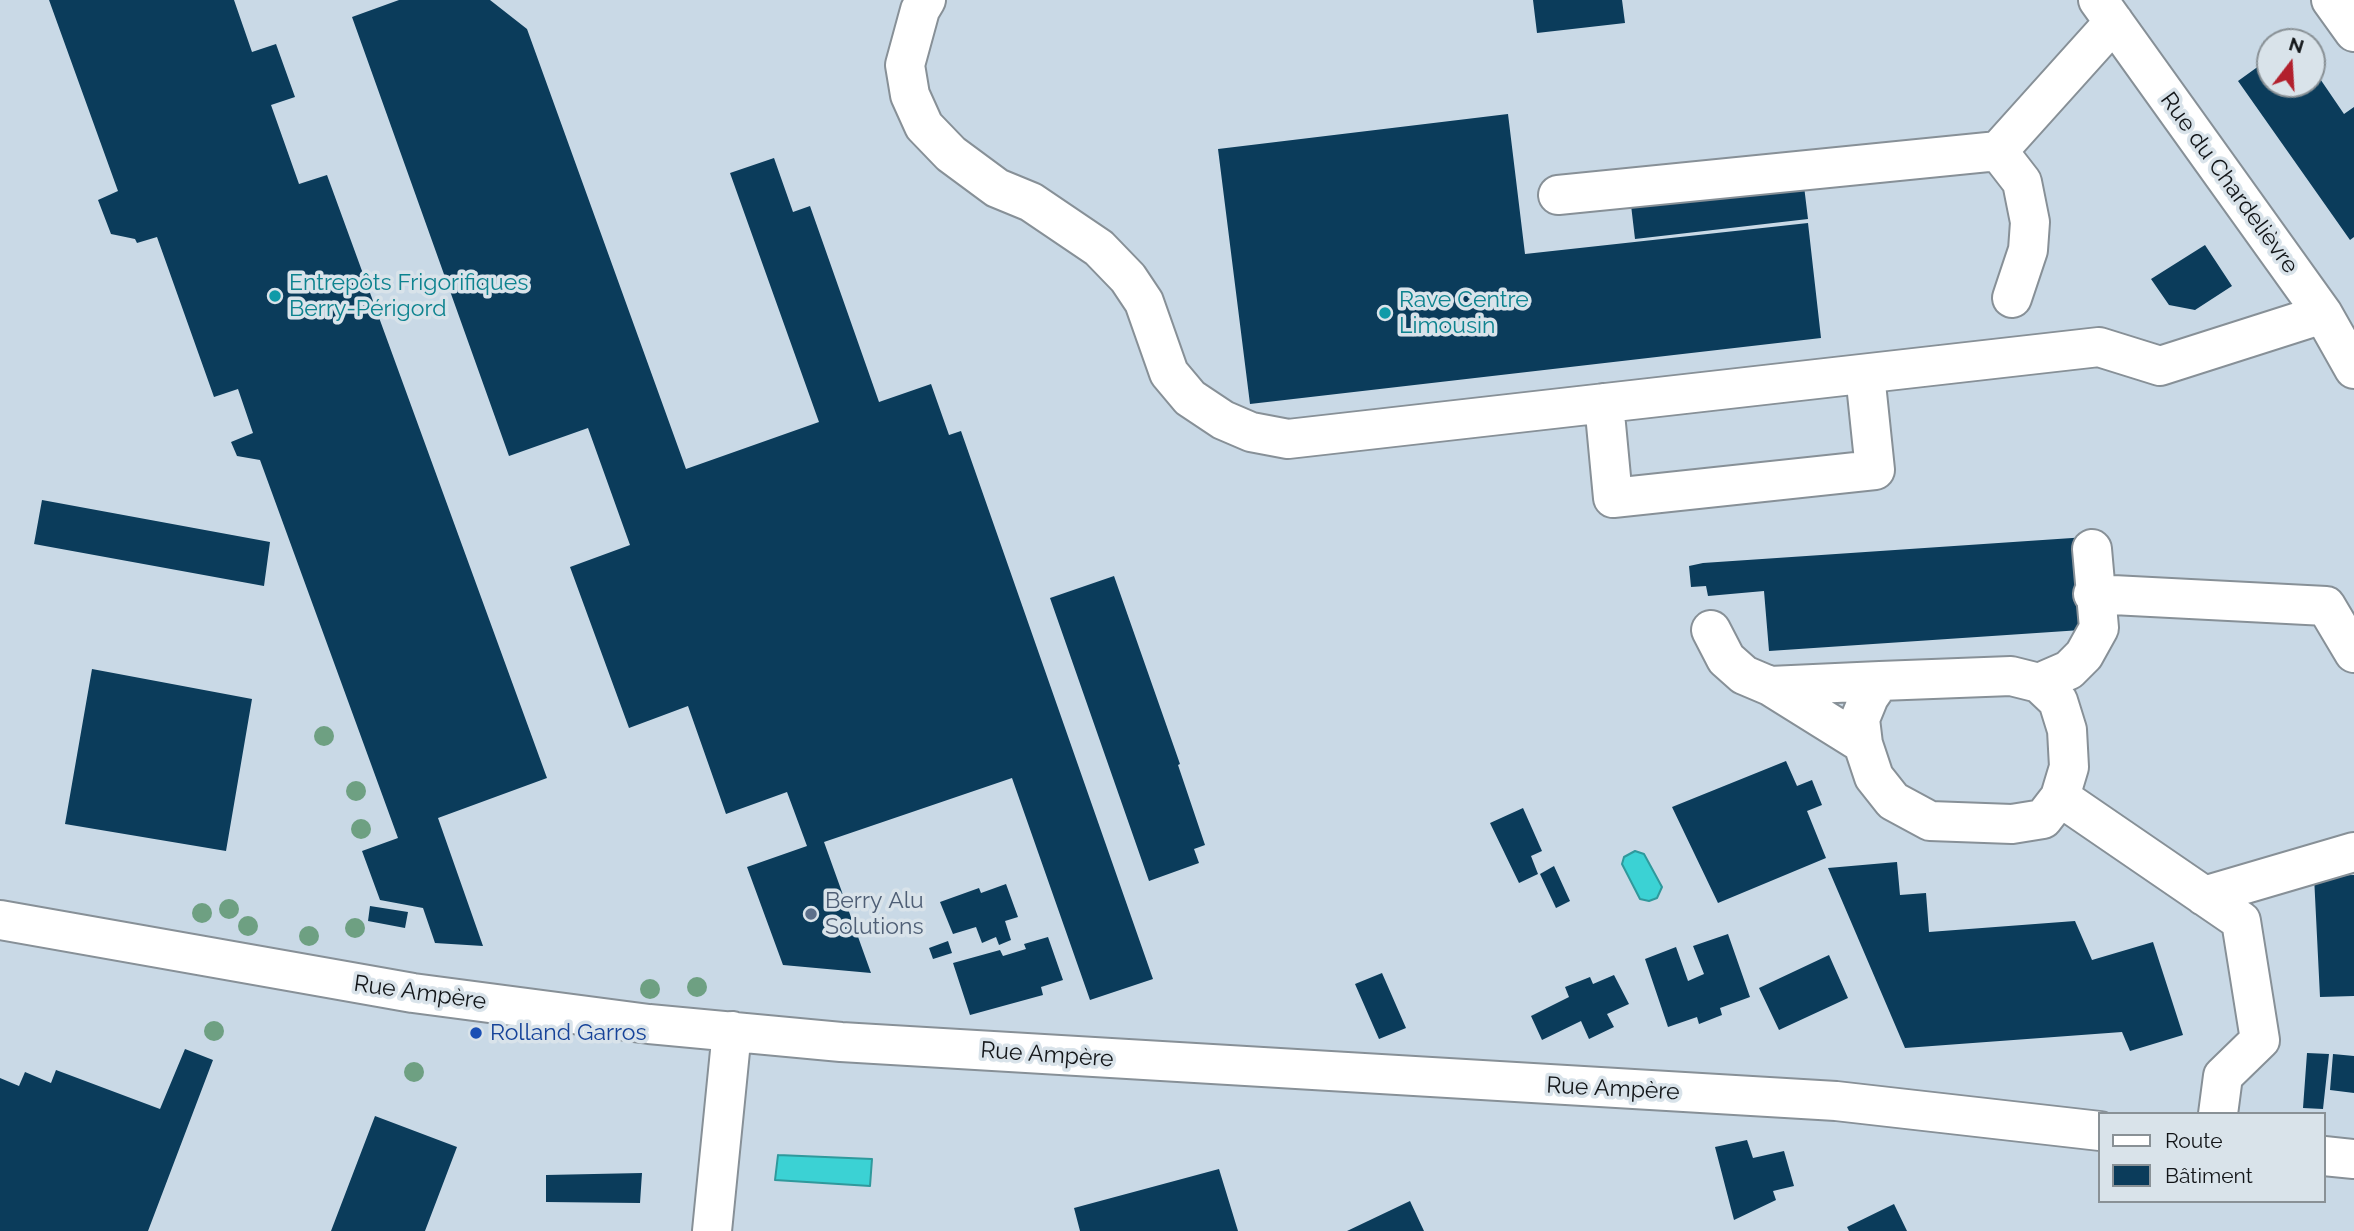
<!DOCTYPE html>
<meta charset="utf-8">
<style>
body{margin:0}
#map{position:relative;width:2354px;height:1231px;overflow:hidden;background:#d9e3ea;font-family:Raleway,sans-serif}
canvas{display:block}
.legend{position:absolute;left:2098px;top:1112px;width:228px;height:91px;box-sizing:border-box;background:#d9e3ea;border:2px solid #899196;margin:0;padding:9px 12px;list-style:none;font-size:21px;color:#121518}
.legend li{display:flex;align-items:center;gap:14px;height:35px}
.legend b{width:35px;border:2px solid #899196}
.north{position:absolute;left:2256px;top:28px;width:70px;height:70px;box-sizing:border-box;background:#d9e3ea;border:2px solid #899196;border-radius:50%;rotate:17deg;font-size:19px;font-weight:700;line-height:28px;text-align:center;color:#121518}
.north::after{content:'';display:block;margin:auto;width:24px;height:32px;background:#b2202d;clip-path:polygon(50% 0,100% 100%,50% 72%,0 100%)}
</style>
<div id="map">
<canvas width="2354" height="1231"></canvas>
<ul class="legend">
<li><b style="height:9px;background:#fff"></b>Route</li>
<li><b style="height:19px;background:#0b3c5b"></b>Bâtiment</li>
</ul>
<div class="north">N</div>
</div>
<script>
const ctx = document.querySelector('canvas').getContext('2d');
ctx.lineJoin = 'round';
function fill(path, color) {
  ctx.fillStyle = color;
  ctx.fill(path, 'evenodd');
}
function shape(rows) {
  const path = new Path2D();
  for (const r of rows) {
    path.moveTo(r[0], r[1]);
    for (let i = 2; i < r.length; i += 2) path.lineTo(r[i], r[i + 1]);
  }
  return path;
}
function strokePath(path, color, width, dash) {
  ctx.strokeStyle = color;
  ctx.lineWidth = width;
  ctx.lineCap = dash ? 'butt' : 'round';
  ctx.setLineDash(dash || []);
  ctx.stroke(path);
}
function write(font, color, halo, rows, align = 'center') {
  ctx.font = font + ' Raleway,sans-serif';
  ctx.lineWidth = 7;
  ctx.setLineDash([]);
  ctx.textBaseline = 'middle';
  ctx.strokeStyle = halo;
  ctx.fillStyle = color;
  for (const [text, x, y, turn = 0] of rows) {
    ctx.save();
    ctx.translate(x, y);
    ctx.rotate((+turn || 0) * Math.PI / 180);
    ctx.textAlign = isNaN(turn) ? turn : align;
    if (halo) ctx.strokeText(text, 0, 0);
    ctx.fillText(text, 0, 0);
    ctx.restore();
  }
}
const built = shape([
 [0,0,2354,0,2354,1231,0,1231],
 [2270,42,2312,42,2312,84,2270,84],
 [2100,1114,2324,1114,2324,1201,2100,1201]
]);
const water = shape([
 [1635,851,1644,854,1662,887,1657,898,1649,901,1640,899,1622,864,1624,857,1635,851],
 [778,1155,872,1159,870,1186,775,1180,778,1155]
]);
const building = shape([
 [49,0,234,0,252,52,276,44,295,97,271,105,299,184,327,175,547,778,438,818,483,946,435,943,423,908,380,900,362,851,398,838,260,460,237,456,231,442,253,433,238,389,214,397,157,237,137,243,135,239,111,234,98,200,118,191],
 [399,0,490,0,527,29,686,469,819,422,730,173,774,158,793,212,810,206,879,402,931,384,949,435,961,431,1153,979,1090,1000,1012,778,824,842,871,973,783,965,747,867,807,846,787,792,726,814,688,706,629,728,570,567,630,545,588,428,509,456,352,17],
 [1533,0,1622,0,1625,23,1537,33],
 [2270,58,2270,84,2312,84,2312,67,2344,114,2354,107,2354,237,2350,240,2238,81],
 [1508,114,1525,254,1808,223,1821,338,1250,404,1218,149],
 [1804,186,1808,219,1635,239,1631,205],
 [2205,245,2232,286,2195,310,2169,305,2151,279],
 [42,500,270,542,264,586,34,544],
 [2087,537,2096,629,1769,651,1764,591,1708,596,1706,586,1691,587,1689,566,1703,563],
 [1114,576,1180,764,1178,765,1205,845,1194,849,1199,863,1149,881,1050,598],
 [92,669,252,699,226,851,65,824],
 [1786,761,1797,786,1812,780,1822,805,1807,811,1826,858,1718,903,1672,807],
 [1523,808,1542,851,1531,856,1538,874,1519,883,1490,823],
 [1897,862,1900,895,1926,893,1929,932,2075,921,2092,960,2153,942,2183,1035,2130,1051,2122,1032,1905,1048,1828,868],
 [1554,866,1570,901,1556,908,1540,874],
 [2354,875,2354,996,2320,997,2314,876],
 [1006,884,1018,917,1005,921,1011,940,999,945,996,937,982,943,976,927,953,934,940,902,979,888,981,893],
 [370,906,408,912,405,928,368,921],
 [1728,934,1750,997,1720,1008,1722,1015,1699,1024,1697,1017,1668,1027,1645,959,1676,947,1688,981,1704,974,1693,946],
 [1048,937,1063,980,1041,987,1043,995,970,1015,953,963,1000,950,1003,956,1026,949,1024,944],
 [948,941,952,953,933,959,929,948],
 [1829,955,1848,998,1779,1030,1759,988],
 [1382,973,1406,1028,1379,1039,1355,984],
 [1614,975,1629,1004,1607,1014,1614,1027,1589,1039,1581,1021,1542,1040,1531,1016,1569,997,1565,987,1590,977,1593,984],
 [185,1049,213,1060,148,1231,0,1231,0,1078,19,1086,25,1072,51,1083,56,1070,160,1109],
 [2307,1053,2329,1054,2323,1109,2303,1108],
 [2333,1054,2354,1056,2354,1093,2330,1090],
 [375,1116,457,1147,425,1231,331,1231],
 [1747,1140,1753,1158,1784,1151,1794,1186,1773,1191,1776,1200,1734,1220,1715,1147],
 [1219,1169,1238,1231,1080,1231,1074,1208],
 [642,1173,640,1203,546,1202,546,1175],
 [1410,1201,1424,1231,1347,1231],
 [1894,1204,1907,1231,1849,1231,1847,1227]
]);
const minor = shape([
 [926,0,920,10,905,65,910,95,924,126,951,154,997,188,1031,202,1099,248,1128,278,1144,302,1169,373,1190,398,1223,420,1251,432,1288,439,2099,347,2160,366,2323,314],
 [2098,0,2323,314,2354,369],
 [2331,0,2354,32],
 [1998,151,2022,182,2030,222,2028,250,2012,298],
 [1558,195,1998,151,2114,22],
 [1604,403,1613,498,1875,470,1865,374],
 [2093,594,2326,606,2354,653],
 [1711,630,1726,659,1744,675,1770,686,1880,681,2011,676,2039,683,2058,701,2067,730,2069,767,2060,797,2043,819,2012,824,1930,821,1893,801,1874,777,1863,744,1860,719,1869,697,1880,681],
 [2039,683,2069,670,2084,655,2099,628,2092,549],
 [1770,686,1863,744],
 [2060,797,2241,921,2260,1040,2223,1076,2218,1114],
 [2204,896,2354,852],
 [0,920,413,993,649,1024,841,1042,1836,1101,2100,1131],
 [2324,1156,2354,1159],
 [712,1231,732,1031]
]);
const trees = [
 [324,736],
 [356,791],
 [361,829],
 [229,909],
 [202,913],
 [248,926],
 [355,928],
 [309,936],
 [697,987],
 [650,989],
 [214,1031],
 [414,1072]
];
const markers = [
 [275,296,7,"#0f9aa8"],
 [1385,313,7,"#0f9aa8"],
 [811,914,7,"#5c6f8a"],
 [476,1033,7,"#1a4fb4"]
];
const streetNames = [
 ["Rue du Chardelièvre",2229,183,54],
 ["Rue Ampère",420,993,8],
 ["Rue Ampère",1047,1055,4],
 ["Rue Ampère",1613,1089,3]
];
const cultureNames = [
 ["Entrepôts Frigorifiques",289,283],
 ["Berry-Périgord",289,309],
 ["Rave Centre",1399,300],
 ["Limousin",1399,326]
];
const serviceNames = [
 ["Berry Alu",825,901],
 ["Solutions",825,927]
];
const transitNames = [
 ["Rolland Garros",490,1033]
];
fill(built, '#c9d9e6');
fill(water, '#3bd2d4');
strokePath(water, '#2f999c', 2);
fill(building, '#0b3c5b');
strokePath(minor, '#879097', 42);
strokePath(minor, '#fff', 38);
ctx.fillStyle = '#6ea082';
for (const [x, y] of trees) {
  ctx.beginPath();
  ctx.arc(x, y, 10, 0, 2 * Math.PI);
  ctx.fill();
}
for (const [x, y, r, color] of markers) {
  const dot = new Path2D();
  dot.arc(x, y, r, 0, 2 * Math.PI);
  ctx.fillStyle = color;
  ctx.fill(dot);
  strokePath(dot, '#d9e3ea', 2.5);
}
write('23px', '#121518', '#d9e3ea', streetNames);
write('23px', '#0d838f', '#d9e3ea', cultureNames, 'left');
write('23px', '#4e5e75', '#d9e3ea', serviceNames, 'left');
write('23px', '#164399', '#d9e3ea', transitNames, 'left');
</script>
